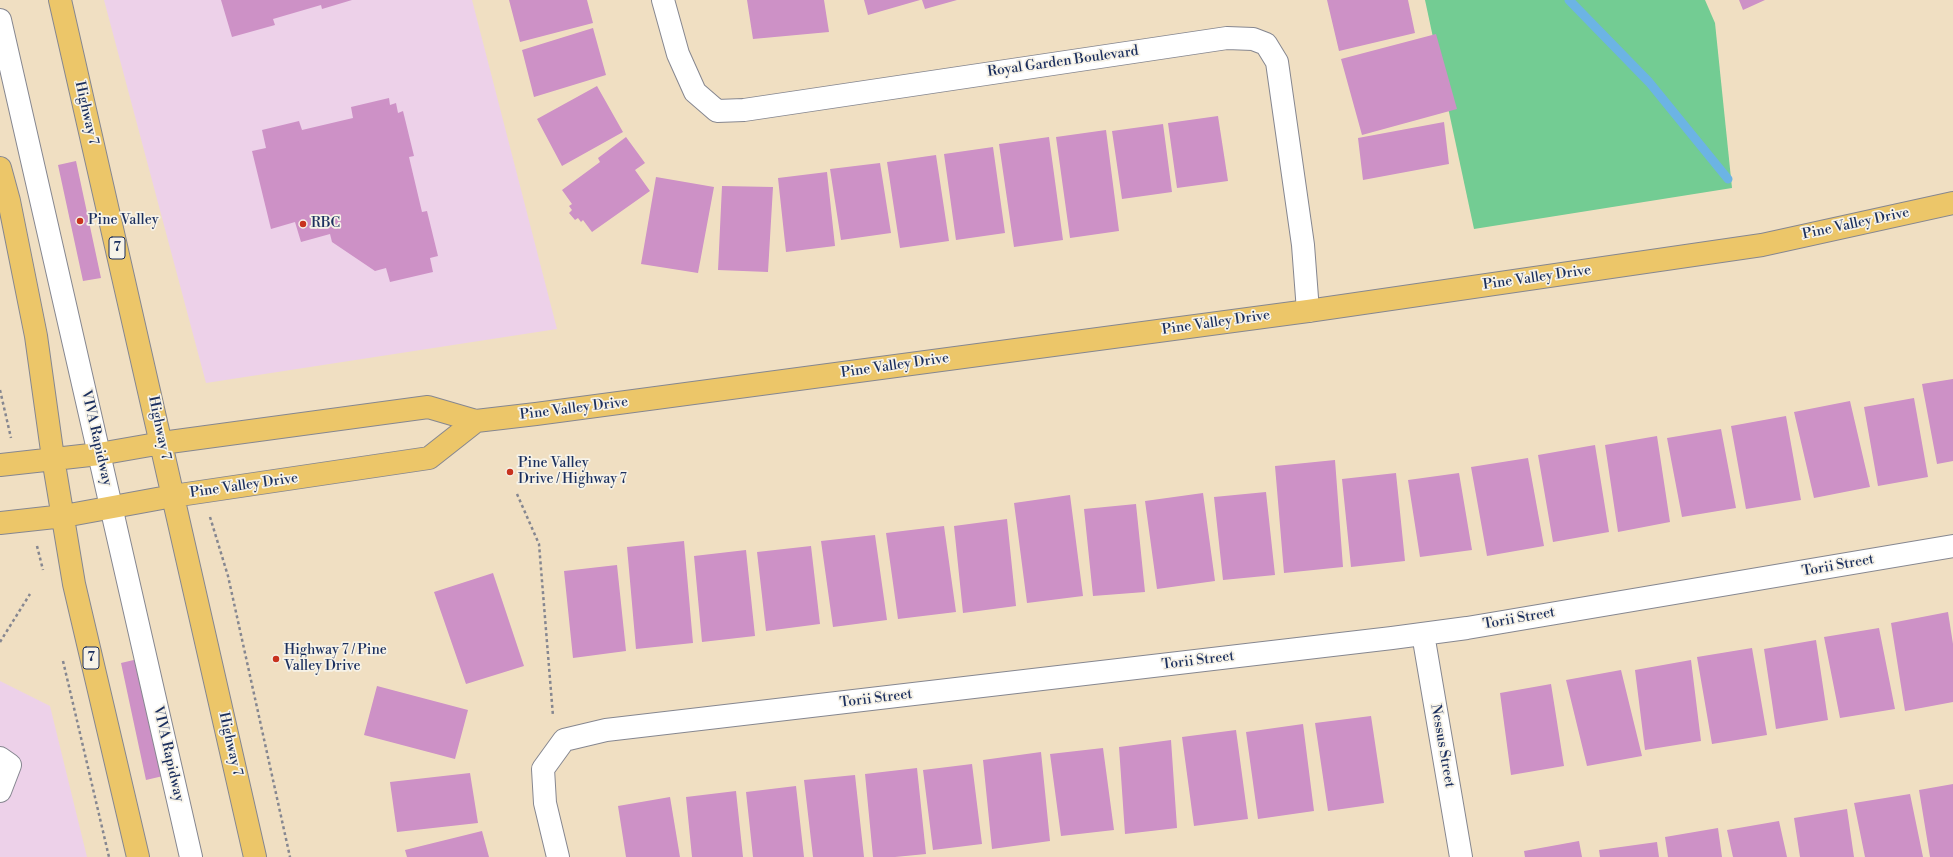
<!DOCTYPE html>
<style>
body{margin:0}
canvas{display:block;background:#f0dfc2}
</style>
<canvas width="1953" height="857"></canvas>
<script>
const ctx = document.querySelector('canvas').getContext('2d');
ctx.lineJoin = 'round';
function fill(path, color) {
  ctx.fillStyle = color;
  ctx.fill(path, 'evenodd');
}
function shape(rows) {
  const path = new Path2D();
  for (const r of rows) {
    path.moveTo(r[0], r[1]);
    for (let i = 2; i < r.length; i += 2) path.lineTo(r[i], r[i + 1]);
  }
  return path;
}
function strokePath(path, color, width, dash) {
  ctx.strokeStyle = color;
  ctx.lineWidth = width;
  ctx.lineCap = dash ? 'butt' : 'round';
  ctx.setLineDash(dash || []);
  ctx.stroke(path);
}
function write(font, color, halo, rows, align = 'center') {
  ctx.font = font + ' "Libre Bodoni",serif';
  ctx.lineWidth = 3.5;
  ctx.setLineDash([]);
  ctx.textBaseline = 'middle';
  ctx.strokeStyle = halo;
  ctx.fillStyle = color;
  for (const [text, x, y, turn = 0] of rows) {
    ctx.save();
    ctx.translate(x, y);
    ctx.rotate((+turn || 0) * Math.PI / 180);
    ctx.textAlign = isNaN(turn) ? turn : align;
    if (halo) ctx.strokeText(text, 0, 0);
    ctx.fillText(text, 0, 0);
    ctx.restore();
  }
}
const built = shape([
 [104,0,472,0,557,329,206,383],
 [0,681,50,706,87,857,0,857]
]);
const green = shape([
 [1425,0,1705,0,1715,23,1732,188,1474,229]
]);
const stream = shape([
 [1569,0,1649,82,1728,179]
]);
const building = shape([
 [221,0,352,0,322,9,321,5,273,19,275,25,232,37],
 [509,0,587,0,593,23,520,42],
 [747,0,824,0,829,32,753,39],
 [864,0,920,0,868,15],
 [922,0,957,0,925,9],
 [1327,0,1408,0,1415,33,1339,51],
 [1739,0,1765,0,1743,10],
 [593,28,606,75,534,97,522,50],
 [1436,34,1457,109,1362,135,1341,59],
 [597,86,623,132,562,166,537,119],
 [389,98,390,105,396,103,398,113,403,111,414,156,409,157,422,212,427,211,438,256,430,258,433,272,390,282,386,268,375,271,332,242,330,234,301,242,295,222,271,229,252,151,266,148,262,130,299,121,302,130,353,118,351,107],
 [1218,116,1228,181,1177,188,1168,123],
 [1444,122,1449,164,1363,180,1358,138],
 [1163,124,1172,192,1122,199,1112,131],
 [1106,130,1119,231,1070,238,1056,137],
 [626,137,645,163,635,170,650,191,592,232,583,220,581,222,578,218,575,220,569,213,572,210,569,206,572,204,562,190,600,162,598,158],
 [1049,137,1063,240,1014,247,999,144],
 [993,147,1005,233,956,240,944,154],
 [936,155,949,241,900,248,887,162],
 [76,161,101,278,83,281,58,165],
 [880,163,891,233,841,240,830,169],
 [827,172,835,246,786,252,778,178],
 [656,177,714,187,698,273,641,264],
 [722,186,773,187,768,272,718,270],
 [1953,379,1953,461,1937,464,1922,384],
 [1914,398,1928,477,1878,486,1864,407],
 [1850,401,1870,487,1814,498,1794,412],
 [1786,416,1801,500,1746,509,1731,426],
 [1721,429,1736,508,1682,517,1667,438],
 [1657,436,1670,522,1618,532,1605,445],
 [1595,445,1609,532,1553,542,1538,455],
 [1528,458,1544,546,1487,556,1471,467],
 [1335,460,1343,567,1284,573,1275,466],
 [1396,473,1405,561,1351,567,1342,479],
 [1459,473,1472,550,1420,557,1408,480],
 [1266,492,1275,575,1223,580,1214,497],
 [1203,493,1215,581,1157,589,1145,501],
 [1070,495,1083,596,1027,603,1014,503],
 [1136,504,1145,592,1093,596,1084,509],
 [1007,519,1016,606,963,613,954,526],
 [944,526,956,612,898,619,886,533],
 [875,535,887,620,833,627,821,541],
 [684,541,693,643,636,649,627,547],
 [811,546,820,624,766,631,757,552],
 [746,550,755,636,702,642,694,556],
 [617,565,626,651,573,658,564,571],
 [493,573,524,666,466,684,434,592],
 [1948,612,1953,644,1953,702,1905,711,1891,623],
 [1879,628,1895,709,1840,718,1824,637],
 [1816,640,1828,720,1776,729,1764,649],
 [1752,648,1767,735,1712,744,1697,657],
 [138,659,163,776,146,780,121,663],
 [1691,660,1701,741,1645,750,1635,670],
 [1621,670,1642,756,1587,766,1566,680],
 [1551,684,1564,766,1511,775,1500,693],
 [377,686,468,710,455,759,364,735],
 [1371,716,1384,803,1328,811,1315,723],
 [1303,724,1314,811,1258,819,1246,732],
 [1236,730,1248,819,1194,826,1182,737],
 [1171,740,1177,828,1125,834,1119,747],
 [1103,748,1114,830,1061,836,1050,754],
 [1041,752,1050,841,992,849,983,760],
 [972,764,982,844,933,850,923,770],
 [917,768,926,854,895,857,873,857,865,774],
 [470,773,478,823,397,832,390,782],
 [855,775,864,857,813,857,804,780],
 [1953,784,1953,857,1930,857,1919,790],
 [796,786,804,857,753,857,746,792],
 [736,791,743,857,692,857,686,797],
 [1910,794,1923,857,1865,857,1854,803],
 [670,797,680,857,626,857,618,806],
 [1847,809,1854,857,1800,857,1794,818],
 [1779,821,1787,857,1733,857,1727,830],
 [1718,828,1722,857,1668,857,1665,837],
 [482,831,489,857,407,857,405,850],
 [1579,841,1582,857,1525,857,1524,851],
 [1657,842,1659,857,1600,857,1599,850]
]);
const path = shape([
 [0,390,11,438],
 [517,494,539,544,553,716],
 [210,517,228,576,290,857],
 [37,546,43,570],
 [0,642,30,594],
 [63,661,109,857]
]);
const minor = shape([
 [663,0,678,54,695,92,717,111,744,110,1227,38,1253,39,1266,44,1277,62,1303,245,1308,311],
 [0,20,191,857],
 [1423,634,1461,857],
 [0,758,10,765,0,791],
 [558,857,545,803,543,769,564,740,606,730,1392,638,1467,628,1953,546]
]);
const major = shape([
 [60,0,255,857],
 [0,168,9,201,36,336,53,458,74,584,138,857],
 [0,465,99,454,162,443,428,407,476,421,536,414,1308,311,1762,245,1953,203],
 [0,523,64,516,173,496,429,458,476,421]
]);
const markers = [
 [80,221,4,"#c8321e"],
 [303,224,4,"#c8321e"],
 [510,472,4,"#c8321e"],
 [276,659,4,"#c8321e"]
];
const shields = [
 [117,248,16],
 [91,658,16]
];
const shieldNames = [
 ["7",117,248],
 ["7",91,658]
];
const streetNames = [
 ["Royal Garden Boulevard",1063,62,-8],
 ["Highway 7",86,113,77],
 ["Pine Valley Drive",1856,224,-12],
 ["Pine Valley Drive",1537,278,-8],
 ["Pine Valley Drive",1216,323,-8],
 ["Pine Valley Drive",895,366,-8],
 ["Pine Valley Drive",574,409,-7],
 ["Highway 7",159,428,78],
 ["VIVA Rapidway",96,438,77],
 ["Pine Valley Drive",244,486,-8],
 ["Torii Street",1838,566,-10],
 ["Torii Street",1519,619,-10],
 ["Torii Street",1198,661,-7],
 ["Torii Street",876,699,-7],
 ["Highway 7",230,744,77],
 ["Nessus Street",1442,746,80],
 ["VIVA Rapidway",168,754,77]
];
const poiNames = [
 ["Pine Valley",88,221],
 ["RBC",311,224],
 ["Pine Valley",518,464],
 ["Drive / Highway 7",518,480],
 ["Highway 7 / Pine",284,651],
 ["Valley Drive",284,667]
];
fill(built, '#edd1e9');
fill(green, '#73cc93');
strokePath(stream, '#6cb4e4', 9);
fill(building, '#cd91c6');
strokePath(minor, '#868790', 24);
strokePath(major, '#868790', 24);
strokePath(path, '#868790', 2.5, [3, 3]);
strokePath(minor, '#fff', 22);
strokePath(major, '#ecc669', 22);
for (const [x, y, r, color] of markers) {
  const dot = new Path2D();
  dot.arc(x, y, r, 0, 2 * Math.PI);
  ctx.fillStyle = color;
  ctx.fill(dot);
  strokePath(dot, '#f7f3e8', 1.5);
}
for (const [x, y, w] of shields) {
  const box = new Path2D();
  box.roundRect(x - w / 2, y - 11, w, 22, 3);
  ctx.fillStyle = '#f7f3e8';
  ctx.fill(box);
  strokePath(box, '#1b2f5e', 1);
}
write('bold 13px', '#1b2f5e', null, shieldNames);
write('14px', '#1b2f5e', '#f7f3e8', streetNames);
write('14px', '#1b2f5e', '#f7f3e8', poiNames, 'left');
</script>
